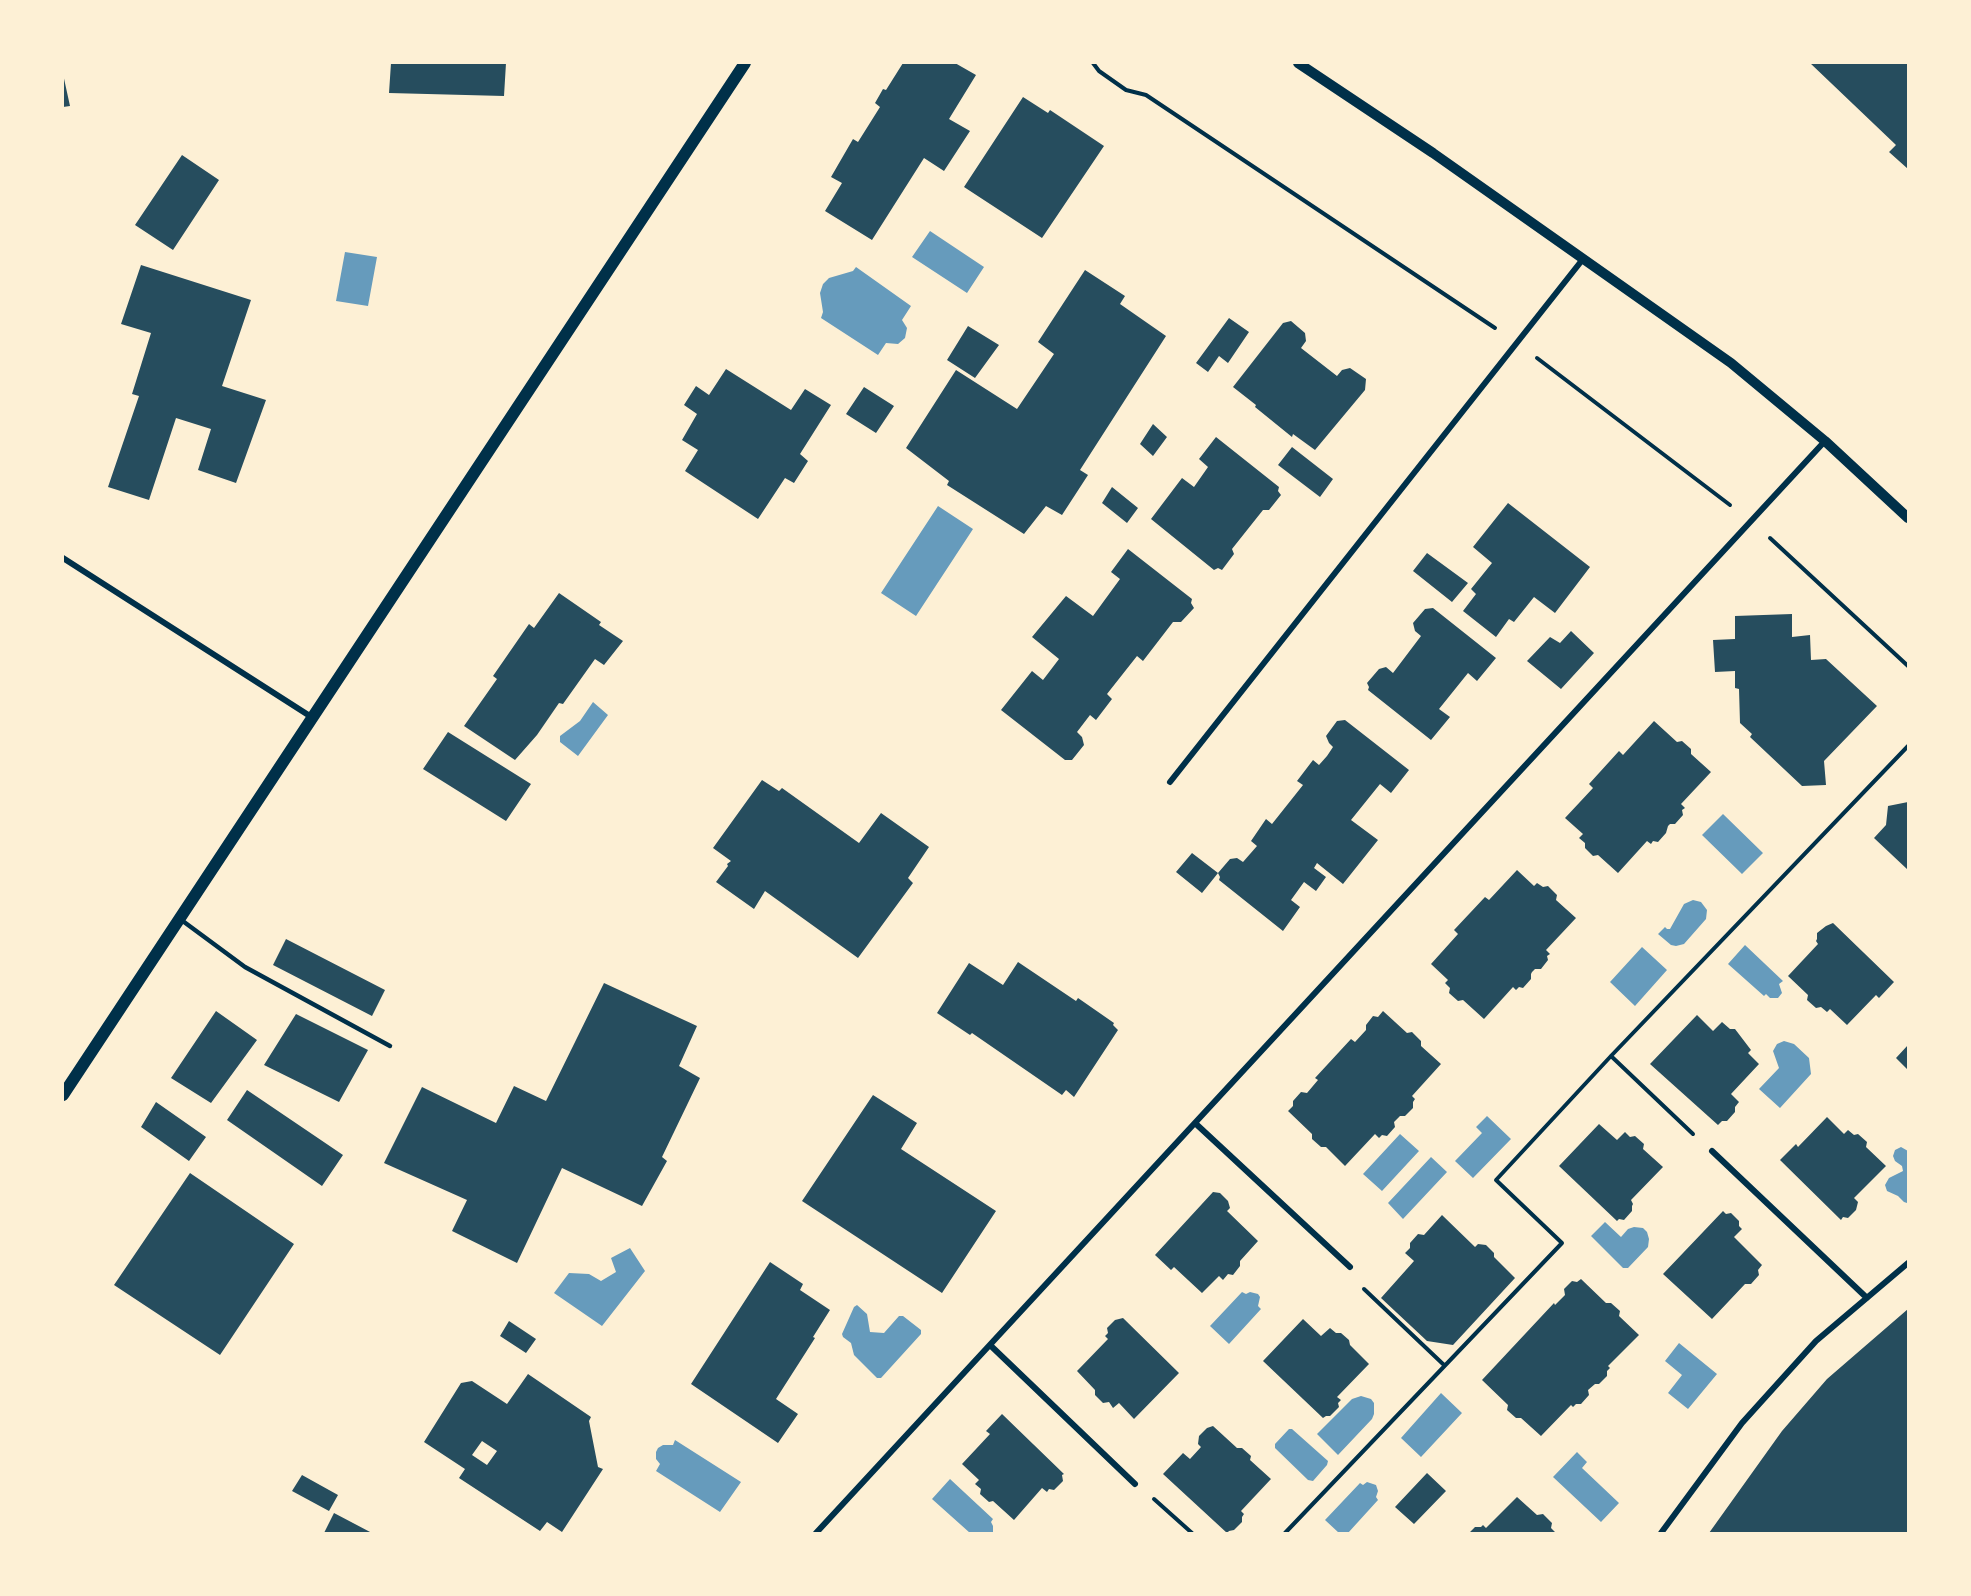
<!DOCTYPE html>
<style>
body{margin:0}
#map{position:relative;width:1971px;height:1596px;overflow:hidden;background:#fdf0d5;font-family:"PT Serif",serif}
canvas{display:block}
.frame{position:absolute;inset:0;border:64px solid #fdf0d5;pointer-events:none}
</style>
<div id="map">
<canvas width="1971" height="1596"></canvas>
<div class="frame"></div>
</div>
<script>
const ctx = document.querySelector('canvas').getContext('2d');
ctx.lineJoin = 'round';
function fill(path, color) {
  ctx.fillStyle = color;
  ctx.fill(path, 'evenodd');
}
function shape(rows) {
  const path = new Path2D();
  for (const r of rows) {
    path.moveTo(r[0], r[1]);
    for (let i = 2; i < r.length; i += 2) path.lineTo(r[i], r[i + 1]);
  }
  return path;
}
function strokePath(path, color, width, dash) {
  ctx.strokeStyle = color;
  ctx.lineWidth = width;
  ctx.lineCap = dash ? 'butt' : 'round';
  ctx.setLineDash(dash || []);
  ctx.stroke(path);
}
const water = shape([
 [930,231,984,267,967,293,912,257],
 [345,252,377,257,368,306,336,301],
 [856,267,911,306,902,320,907,328,905,338,898,344,886,343,878,355,821,318,823,312,820,293,823,284,829,278,853,271],
 [938,506,973,529,916,616,881,593],
 [593,702,608,715,578,756,560,742,560,736,580,721],
 [1723,814,1763,853,1742,874,1702,835],
 [1693,900,1701,902,1707,910,1706,919,1684,944,1676,946,1671,945,1658,934,1665,927,1667,929,1670,929,1684,904],
 [1745,945,1783,981,1779,984,1782,993,1778,998,1770,998,1766,994,1764,996,1728,964],
 [1642,947,1667,970,1635,1006,1610,982],
 [1784,1041,1794,1044,1809,1058,1811,1074,1780,1108,1759,1089,1779,1068,1773,1051,1777,1044],
 [1487,1116,1511,1139,1473,1178,1455,1161,1482,1133,1476,1127],
 [1400,1134,1419,1151,1382,1191,1363,1174],
 [1901,1147,1908,1151,1907,1203,1904,1202,1898,1196,1887,1191,1885,1185,1889,1178,1903,1171,1902,1166,1895,1161,1893,1156,1895,1150],
 [1431,1157,1447,1172,1403,1219,1388,1203],
 [1605,1222,1621,1237,1628,1229,1634,1227,1643,1228,1647,1232,1649,1239,1648,1247,1628,1268,1623,1268,1591,1236],
 [630,1248,645,1271,602,1326,554,1293,569,1273,589,1274,601,1281,616,1272,611,1258],
 [1242,1292,1246,1294,1250,1292,1258,1294,1260,1297,1258,1306,1261,1309,1229,1344,1210,1326],
 [857,1305,867,1314,870,1332,884,1333,899,1316,903,1316,921,1330,921,1334,881,1378,877,1378,854,1355,851,1343,843,1337,842,1334,854,1307],
 [1679,1343,1717,1374,1688,1409,1668,1393,1682,1375,1665,1361],
 [1441,1393,1462,1413,1421,1457,1401,1438],
 [1361,1396,1371,1399,1374,1403,1374,1414,1372,1419,1338,1455,1317,1434,1352,1399],
 [1289,1429,1292,1429,1328,1461,1327,1465,1313,1481,1308,1480,1275,1448,1275,1444],
 [675,1440,741,1482,720,1512,656,1471,660,1464,656,1459,656,1452,658,1448,663,1445,673,1445],
 [1577,1452,1587,1462,1582,1468,1619,1503,1601,1522,1553,1477],
 [950,1479,993,1519,991,1522,993,1526,993,1533,970,1533,932,1499],
 [1367,1482,1376,1485,1378,1491,1376,1497,1378,1500,1348,1533,1339,1533,1325,1520,1360,1483,1363,1485]
]);
const building = shape([
 [391,63,506,63,504,96,389,93],
 [903,63,955,63,976,75,949,119,970,131,944,171,924,158,872,240,825,211,842,183,831,177,853,139,858,142,880,107,875,103,883,89,886,90],
 [1810,63,1908,63,1908,169,1889,152,1896,145],
 [63,74,70,106,63,107],
 [1023,97,1048,113,1050,110,1104,146,1042,238,964,187],
 [182,155,219,180,173,250,135,225],
 [141,265,251,300,222,386,266,400,236,483,198,470,211,429,176,418,149,500,108,487,139,396,132,394,151,333,121,324],
 [1085,270,1125,296,1120,304,1166,336,1080,470,1088,475,1062,515,1046,506,1024,534,947,485,949,481,906,448,956,370,1017,409,1054,354,1038,342],
 [1229,318,1249,332,1228,363,1219,356,1208,372,1196,363],
 [1291,321,1305,333,1306,341,1301,348,1337,376,1342,370,1350,368,1366,379,1365,390,1315,450,1293,434,1292,437,1255,407,1256,405,1233,387,1283,323],
 [968,326,999,345,975,378,947,360],
 [726,369,791,410,805,389,831,405,800,454,808,461,794,483,785,478,758,519,685,471,698,450,682,440,697,414,684,405,696,386,709,395],
 [864,387,894,406,876,433,846,414],
 [1153,424,1167,437,1153,456,1140,444],
 [1216,437,1279,487,1278,491,1281,495,1269,510,1263,510,1232,549,1234,554,1222,570,1218,568,1214,570,1151,519,1182,478,1194,487,1208,467,1199,459],
 [1292,447,1333,479,1320,497,1278,465],
 [1112,487,1138,508,1127,523,1102,503],
 [1508,503,1590,567,1555,613,1534,597,1514,622,1509,619,1496,637,1463,611,1476,594,1471,589,1492,563,1473,547],
 [1128,549,1192,599,1191,603,1194,608,1181,622,1173,622,1143,661,1137,656,1107,694,1112,699,1096,720,1090,715,1077,732,1082,737,1084,745,1072,760,1065,760,1001,710,1032,671,1043,680,1059,659,1032,637,1066,596,1093,616,1120,579,1111,572],
 [1427,553,1468,583,1452,602,1413,571],
 [559,593,601,622,599,625,623,641,604,665,595,659,563,704,559,703,537,735,515,760,464,726,497,679,493,676,529,624,534,628],
 [1433,608,1496,658,1477,681,1468,673,1439,709,1450,717,1431,740,1368,690,1369,687,1367,683,1379,669,1386,667,1393,673,1421,636,1415,631,1413,623,1425,609],
 [1792,614,1792,637,1810,635,1811,660,1826,659,1877,706,1824,761,1826,785,1802,786,1750,737,1752,734,1740,723,1739,689,1735,688,1735,671,1715,672,1713,640,1735,639,1735,616],
 [1571,631,1594,653,1561,689,1527,661,1550,637,1560,643],
 [1345,720,1409,770,1391,793,1380,784,1351,820,1378,840,1343,884,1317,863,1314,868,1326,877,1316,891,1304,882,1291,900,1300,907,1283,931,1219,880,1220,877,1218,873,1230,859,1237,858,1243,862,1257,846,1251,841,1266,819,1272,824,1303,785,1297,781,1313,760,1319,765,1327,756,1333,747,1329,743,1326,736,1337,721],
 [1654,721,1677,742,1682,741,1691,749,1691,754,1711,772,1681,804,1685,808,1682,810,1683,815,1675,824,1670,824,1668,826,1666,833,1658,842,1653,841,1651,844,1647,841,1618,873,1598,855,1593,856,1585,848,1585,843,1579,838,1583,834,1565,818,1593,788,1589,784,1619,751,1623,755],
 [448,732,531,784,506,821,423,769],
 [762,780,779,791,782,788,859,843,881,813,929,847,908,878,913,883,858,958,765,891,754,909,716,882,728,866,727,864,731,861,713,848],
 [1908,802,1908,870,1874,838,1886,825,1888,806],
 [1192,853,1218,873,1202,893,1176,872],
 [1517,870,1534,886,1537,883,1543,887,1548,886,1557,895,1556,900,1576,918,1546,950,1550,954,1547,956,1548,960,1541,969,1535,969,1532,972,1531,974,1531,979,1523,988,1519,987,1516,990,1513,987,1484,1019,1463,1000,1458,1001,1449,993,1450,988,1445,983,1448,980,1431,964,1458,934,1454,930,1485,897,1489,900],
 [1833,923,1894,982,1879,998,1876,995,1847,1025,1830,1009,1827,1012,1821,1007,1816,1008,1807,1000,1808,995,1788,976,1818,944,1816,941,1817,939,1817,933,1826,926],
 [286,939,385,990,372,1016,273,965],
 [1018,962,1076,1001,1078,998,1114,1023,1113,1025,1118,1030,1074,1097,1066,1090,1062,1095,972,1033,970,1035,937,1013,969,963,1003,985],
 [604,983,697,1026,679,1066,700,1078,662,1157,667,1161,642,1206,562,1168,517,1263,452,1231,467,1200,384,1163,422,1087,496,1123,514,1086,546,1101],
 [216,1011,257,1040,211,1103,171,1078],
 [1383,1011,1407,1033,1412,1032,1421,1041,1421,1046,1441,1064,1412,1096,1415,1099,1413,1102,1413,1108,1405,1116,1400,1116,1394,1122,1395,1127,1387,1136,1382,1135,1379,1138,1375,1134,1345,1166,1326,1147,1321,1147,1312,1139,1312,1134,1288,1111,1293,1106,1293,1101,1301,1092,1307,1093,1318,1080,1315,1078,1351,1039,1355,1042,1366,1030,1366,1025,1373,1016,1378,1017],
 [296,1014,368,1050,339,1102,264,1065],
 [1697,1015,1713,1031,1722,1022,1730,1029,1735,1029,1751,1050,1748,1053,1759,1064,1731,1094,1739,1102,1735,1107,1735,1112,1727,1121,1722,1121,1718,1125,1650,1064],
 [1908,1045,1908,1070,1896,1058],
 [247,1090,343,1155,322,1186,227,1120],
 [873,1095,917,1123,901,1149,996,1211,942,1293,802,1201],
 [156,1102,206,1137,189,1161,141,1127],
 [1827,1117,1844,1134,1848,1130,1854,1135,1858,1134,1867,1142,1866,1147,1886,1166,1854,1198,1858,1202,1856,1210,1848,1218,1843,1217,1841,1220,1780,1160,1796,1144,1798,1147],
 [1599,1124,1617,1140,1625,1132,1630,1137,1635,1136,1644,1144,1643,1149,1663,1167,1631,1200,1633,1204,1632,1206,1632,1211,1624,1220,1619,1219,1617,1221,1559,1166],
 [190,1173,294,1244,220,1355,114,1285],
 [1213,1192,1220,1193,1228,1201,1230,1208,1227,1211,1258,1241,1240,1261,1240,1266,1233,1275,1228,1274,1223,1280,1219,1276,1202,1293,1174,1267,1171,1270,1155,1255],
 [1723,1211,1726,1214,1731,1213,1739,1221,1739,1226,1742,1229,1734,1237,1762,1265,1758,1270,1759,1275,1751,1284,1745,1284,1712,1319,1663,1274],
 [1442,1215,1475,1247,1478,1244,1486,1245,1494,1253,1494,1257,1515,1278,1453,1345,1427,1341,1381,1298,1414,1261,1405,1253,1410,1248,1410,1243,1418,1234,1424,1235],
 [770,1262,803,1284,800,1290,830,1310,813,1337,815,1338,776,1399,798,1414,778,1443,691,1384],
 [1581,1279,1606,1303,1611,1303,1620,1311,1619,1316,1639,1335,1608,1366,1610,1368,1607,1371,1607,1376,1599,1384,1595,1384,1588,1390,1589,1395,1581,1404,1576,1404,1573,1407,1571,1405,1541,1436,1521,1418,1516,1418,1507,1410,1508,1405,1482,1380,1554,1303,1555,1305,1565,1295,1564,1289,1572,1281,1577,1282],
 [1908,1309,1908,1533,1709,1533,1782,1431,1827,1379],
 [1123,1318,1179,1373,1134,1419,1119,1403,1113,1408,1109,1402,1103,1403,1095,1395,1095,1390,1077,1371,1108,1339,1105,1336,1108,1333,1107,1328,1115,1320],
 [1303,1319,1321,1336,1330,1328,1336,1333,1341,1333,1349,1340,1350,1345,1369,1364,1337,1397,1341,1400,1338,1403,1339,1407,1330,1416,1326,1416,1323,1418,1263,1361],
 [509,1321,536,1339,526,1353,500,1336],
 [528,1374,591,1417,589,1421,598,1467,603,1469,562,1532,547,1522,540,1531,459,1478,465,1469,424,1442,461,1383,472,1381,507,1404],
 [482,1441,497,1451,487,1465,472,1455],
 [1002,1414,1064,1474,1062,1475,1063,1481,1054,1490,1049,1489,1047,1492,1042,1488,1014,1520,993,1501,989,1502,980,1494,981,1489,975,1484,979,1480,962,1464,990,1434,986,1431],
 [1213,1426,1237,1448,1242,1448,1251,1456,1250,1460,1271,1479,1241,1511,1244,1514,1242,1517,1242,1522,1234,1530,1229,1531,1227,1533,1163,1474,1183,1453,1190,1459,1201,1447,1198,1444,1199,1436,1207,1428],
 [1427,1473,1446,1491,1414,1524,1395,1507],
 [302,1475,338,1495,329,1511,292,1491],
 [1517,1497,1537,1515,1543,1514,1552,1523,1551,1528,1556,1533,1469,1533,1475,1527,1481,1527,1483,1525,1486,1528],
 [334,1513,372,1533,324,1533]
]);
const path = shape([
 [1093,63,1099,71,1126,90,1146,95,1495,328],
 [1537,358,1730,505],
 [1770,538,1908,666],
 [1611,1056,1693,1134],
 [1364,1289,1444,1365],
 [1154,1499,1192,1533],
 [1285,1533,1562,1243,1496,1180,1611,1056,1908,746]
]);
const service = shape([
 [180,919,245,967,390,1046]
]);
const minor = shape([
 [63,558,313,718],
 [1170,782,1583,259],
 [1195,1123,1350,1267],
 [1712,1151,1867,1298],
 [990,1345,1135,1484],
 [816,1533,1825,441],
 [1661,1533,1742,1423,1816,1341,1908,1263]
]);
const tertiary = shape([
 [1298,63,1433,153,1731,363,1825,441,1908,518]
]);
const secondary = shape([
 [63,1095,745,63]
]);
fill(water, '#669bbc');
fill(building, '#264d5e');
strokePath(path, '#003049', 4);
strokePath(service, '#003049', 4.5);
strokePath(minor, '#003049', 6);
strokePath(tertiary, '#003049', 10);
strokePath(secondary, '#003049', 12);
</script>
